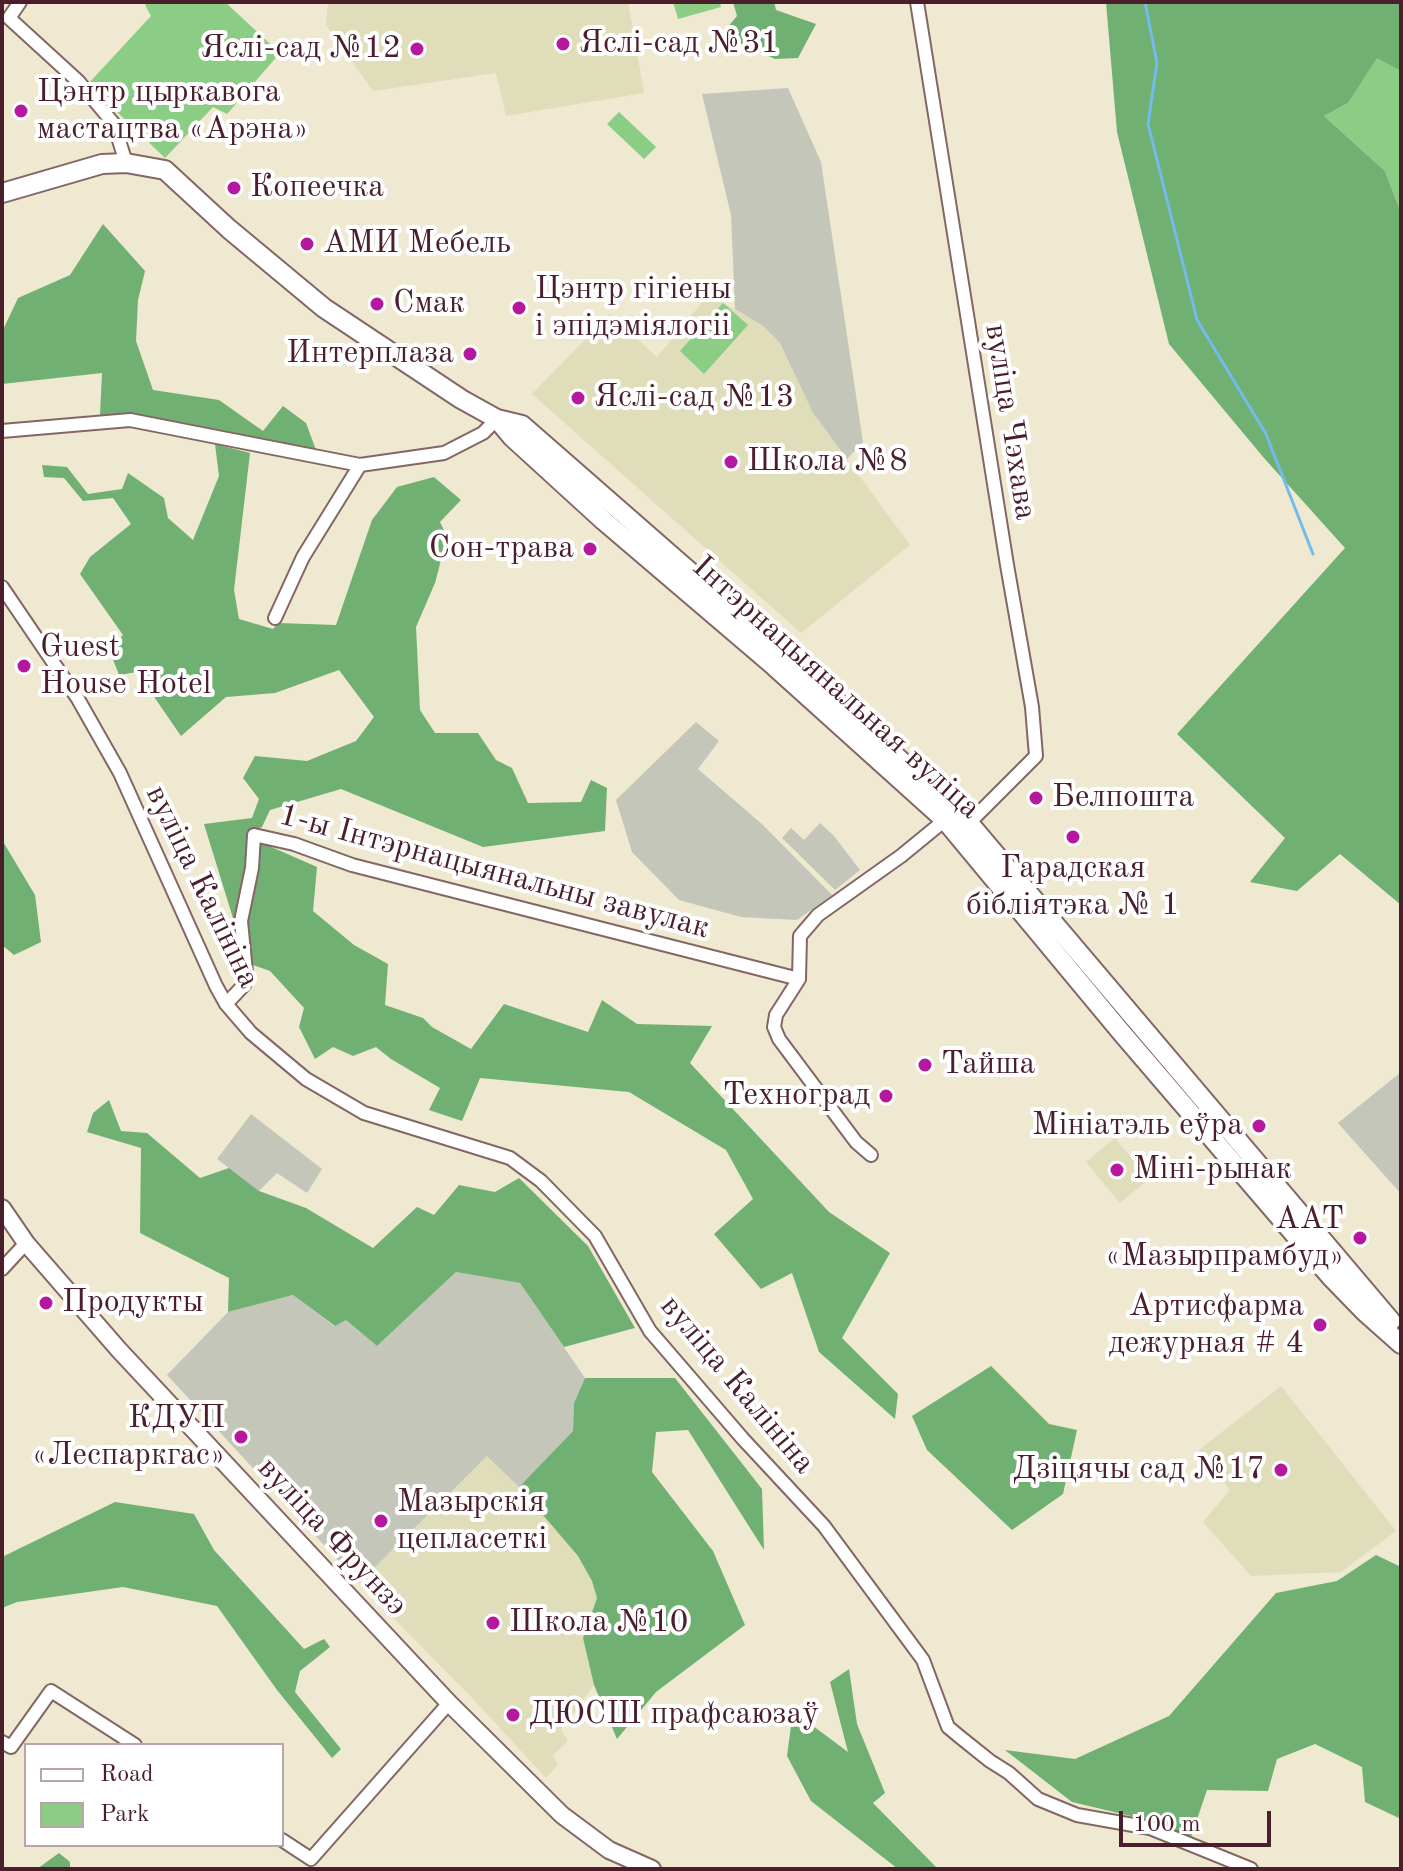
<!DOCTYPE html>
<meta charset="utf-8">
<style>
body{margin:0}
#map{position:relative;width:1403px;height:1871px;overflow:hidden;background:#eee9d0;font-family:"Old Standard TT",serif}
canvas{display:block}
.frame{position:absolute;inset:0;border:4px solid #4a1f2b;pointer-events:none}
.legend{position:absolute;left:24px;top:1743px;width:260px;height:104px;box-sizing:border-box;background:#fff;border:2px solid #b7a5aa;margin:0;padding:10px 14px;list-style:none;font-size:24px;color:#4a1f2b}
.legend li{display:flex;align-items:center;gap:16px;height:40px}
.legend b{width:40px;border:2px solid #b7a5aa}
.scale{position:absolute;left:1119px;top:1811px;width:152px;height:36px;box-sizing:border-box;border:4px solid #4a1f2b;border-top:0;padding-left:10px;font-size:24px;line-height:28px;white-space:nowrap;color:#4a1f2b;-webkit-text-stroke:6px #fff;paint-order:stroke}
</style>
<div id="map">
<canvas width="1403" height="1871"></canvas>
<div class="frame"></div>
<ul class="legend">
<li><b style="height:10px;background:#fff"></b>Road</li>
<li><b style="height:22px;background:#8bcd85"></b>Park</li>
</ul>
<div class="scale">100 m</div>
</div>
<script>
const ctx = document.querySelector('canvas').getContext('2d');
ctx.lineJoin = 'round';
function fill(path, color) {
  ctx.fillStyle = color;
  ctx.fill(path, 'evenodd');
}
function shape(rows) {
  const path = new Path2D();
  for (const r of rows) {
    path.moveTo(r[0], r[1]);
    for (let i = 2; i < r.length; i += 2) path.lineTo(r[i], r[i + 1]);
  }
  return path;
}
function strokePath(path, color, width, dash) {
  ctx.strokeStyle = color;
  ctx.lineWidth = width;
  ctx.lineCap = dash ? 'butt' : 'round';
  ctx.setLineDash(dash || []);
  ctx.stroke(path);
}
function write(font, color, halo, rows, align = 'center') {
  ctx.font = font + ' "Old Standard TT",serif';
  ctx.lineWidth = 8;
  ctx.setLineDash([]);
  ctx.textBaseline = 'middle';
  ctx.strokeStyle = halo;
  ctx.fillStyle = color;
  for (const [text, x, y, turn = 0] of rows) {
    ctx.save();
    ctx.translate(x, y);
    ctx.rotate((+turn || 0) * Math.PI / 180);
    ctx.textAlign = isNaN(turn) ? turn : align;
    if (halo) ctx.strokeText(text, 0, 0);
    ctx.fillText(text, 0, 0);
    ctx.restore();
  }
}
const built = shape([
 [328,2,628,2,644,93,506,116,496,73,373,91,326,25],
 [709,294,763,326,780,343,813,413,910,545,801,633,532,394,610,314,657,357],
 [1115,1138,1149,1179,1120,1203,1086,1162],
 [1281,1386,1396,1531,1341,1572,1251,1576,1203,1522,1230,1490,1199,1450],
 [487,1455,519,1487,578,1556,594,1584,597,1598,583,1638,594,1685,561,1730,568,1741,553,1755,558,1765,546,1778,475,1701,359,1583]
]);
const industrial = shape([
 [788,88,821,162,863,442,847,459,813,413,780,343,763,326,735,309,731,215,702,94],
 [696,722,719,741,698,769,763,825,832,895,797,920,741,917,679,900,632,852,616,800],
 [820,823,834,836,860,870,835,890,782,838,791,828,804,840],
 [1401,1072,1401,1194,1338,1123],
 [251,1114,322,1169,307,1193,277,1173,259,1191,217,1159],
 [456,1272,520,1283,585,1378,574,1403,573,1431,519,1487,487,1456,359,1583,167,1375,228,1312,293,1295,334,1326,346,1320,377,1346]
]);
const green = shape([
 [148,2,225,2,280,53,227,114,213,107,165,158,88,84,151,16,145,5],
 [673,2,720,2,721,7,678,19],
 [1377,57,1401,71,1401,213,1385,171,1324,116,1348,103],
 [619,112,656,147,644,159,607,124],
 [723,303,748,325,704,374,680,351]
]);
const forest = shape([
 [733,2,774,2,776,10,816,24,798,58,775,59,721,35,737,16],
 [1106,2,1401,2,1401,71,1377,58,1348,103,1324,116,1385,171,1401,213,1401,905,1340,854,1297,891,1250,882,1285,838,1177,734,1345,548,1264,458,1169,344,1117,132],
 [103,224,145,271,138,300,136,341,153,390,219,400,263,431,283,406,306,423,316,450,133,415,100,415,102,373,2,384,2,332,18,298,70,275],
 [215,444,250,453,234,590,239,619,273,629,278,623,336,625,372,520,397,487,434,477,461,500,440,522,447,537,435,583,416,627,420,710,435,733,478,733,496,760,512,768,528,803,581,802,591,780,607,788,605,831,483,847,341,789,270,810,262,827,248,834,237,931,204,824,252,818,259,799,243,778,255,756,307,761,356,741,374,717,339,670,275,693,226,697,181,736,137,672,119,675,109,649,123,635,80,574,90,557,131,524,113,498,83,501,64,478,44,477,42,465,67,467,88,494,122,489,128,473,164,498,168,518,193,540,219,476],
 [2,840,35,895,41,942,14,955,2,945],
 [260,842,317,867,313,911,354,945,388,964,385,1005,423,1018,432,1027,471,1049,504,1004,588,1032,602,1000,637,1024,712,1026,690,1063,829,1212,890,1253,842,1338,898,1394,895,1419,819,1352,792,1273,761,1289,714,1234,753,1199,726,1150,629,1092,480,1078,462,1121,429,1110,440,1088,391,1059,376,1047,353,1056,333,1047,315,1059,299,1027,304,1008,270,971,253,965,247,923],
 [109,1100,121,1131,147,1133,200,1178,229,1168,259,1191,306,1208,373,1248,417,1207,434,1215,459,1185,495,1192,519,1178,588,1246,635,1328,564,1347,520,1283,456,1272,377,1346,346,1320,335,1326,293,1295,228,1312,229,1278,140,1233,141,1148,87,1132,93,1113],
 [991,1366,1049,1424,1077,1430,1063,1494,1012,1530,927,1450,912,1416],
 [585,1378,675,1378,762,1489,764,1550,688,1430,656,1432,652,1472,713,1551,745,1625,656,1692,617,1739,594,1685,583,1638,597,1598,592,1581,578,1556,519,1487,573,1431,574,1403],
 [115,1502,194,1514,214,1550,304,1649,324,1639,330,1647,300,1671,295,1692,341,1749,332,1758,277,1690,217,1606,123,1587,17,1602,2,1608,2,1557],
 [1376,1555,1401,1567,1401,1819,1365,1802,1362,1767,1315,1744,1277,1759,1268,1791,1207,1790,1191,1837,1135,1817,1072,1802,1005,1750,1075,1759,1169,1716,1276,1593,1337,1581],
 [849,1669,857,1724,885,1793,873,1803,938,1869,898,1869,811,1801,787,1756,793,1711,848,1752,830,1682],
 [59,1853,70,1862,70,1869,37,1869]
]);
const stream = shape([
 [1145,2,1157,63,1148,124,1197,320,1266,434,1313,554]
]);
const minor = shape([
 [20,2,9,18,79,82,114,124,126,163],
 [917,2,1007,565,1032,707,1036,756,969,823],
 [2,431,130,420,360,465,444,453,483,433,497,419],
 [2,587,78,699,120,773,216,986,226,1004,251,1033,306,1079,364,1113,510,1158,541,1181,595,1236,650,1331,743,1439,824,1526,923,1660,948,1727,960,1737,990,1761,1009,1773,1038,1799,1077,1815,1150,1828,1251,1869],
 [275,618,303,557,360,465],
 [799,979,800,936,818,915,901,856,945,820],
 [226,1004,244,985,246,972,241,921,252,868,254,835,294,844,352,865,799,979,776,1015,774,1027,779,1039,856,1142,871,1155],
 [2,1269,26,1243],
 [2,1742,11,1747,51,1691,135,1745],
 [282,1840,311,1859,449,1703]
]);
const tertiary = shape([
 [2,1208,26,1243,119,1350,449,1703,562,1815,609,1850,652,1869]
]);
const secondary = shape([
 [2,193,102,164,126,163,165,170,229,229,324,308,461,399,497,419,512,437,604,521,774,666,945,820,1121,1032,1331,1277,1365,1312,1401,1344],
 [497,419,522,425,785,655,969,823,1391,1321]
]);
const markers = [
 [563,44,8,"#b5179e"],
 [417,49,8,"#b5179e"],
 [21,111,8,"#b5179e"],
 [234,188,8,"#b5179e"],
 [307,244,8,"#b5179e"],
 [377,304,8,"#b5179e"],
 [519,308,8,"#b5179e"],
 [470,354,8,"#b5179e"],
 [578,398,8,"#b5179e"],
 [731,462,8,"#b5179e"],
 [590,549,8,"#b5179e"],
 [24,666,8,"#b5179e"],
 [1036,798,8,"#b5179e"],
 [1073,837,8,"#b5179e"],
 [925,1065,8,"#b5179e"],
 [886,1096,8,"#b5179e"],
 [1259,1126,8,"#b5179e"],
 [1117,1170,8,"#b5179e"],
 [1360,1238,8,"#b5179e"],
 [46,1303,8,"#b5179e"],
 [1320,1325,8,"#b5179e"],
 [241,1437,8,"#b5179e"],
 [1281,1470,8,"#b5179e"],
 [381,1521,8,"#b5179e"],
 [493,1623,8,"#b5179e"],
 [513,1715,8,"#b5179e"]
];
const poiNames = [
 ["Яслі-сад №31",579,44],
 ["Яслі-сад №12",401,49,"right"],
 ["Цэнтр цыркавога",37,93],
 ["мастацтва «Арэна»",37,130],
 ["Копеечка",250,188],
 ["АМИ Мебель",323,244],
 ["Цэнтр гігіены",535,290],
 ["і эпідэміялогіі",535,327],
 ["Смак",393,304],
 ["Интерплаза",454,354,"right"],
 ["Яслі-сад №13",594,398],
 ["Школа №8",747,462],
 ["Сон-трава",574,549,"right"],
 ["Guest",40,648],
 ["House Hotel",40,685],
 ["Белпошта",1052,798],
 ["Гарадская",1073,869,"center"],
 ["бібліятэка № 1",1073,906,"center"],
 ["Тайша",941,1065],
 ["Техноград",870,1096,"right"],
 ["Мініатэль еўра",1243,1126,"right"],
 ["Міні-рынак",1133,1170],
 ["ААТ",1344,1220,"right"],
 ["«Мазырпрамбуд»",1344,1257,"right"],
 ["Продукты",62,1303],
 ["Артисфарма",1304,1307,"right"],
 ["дежурная # 4",1304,1344,"right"],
 ["КДУП",225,1419,"right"],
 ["«Леспаркгас»",225,1456,"right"],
 ["Дзіцячы сад №17",1265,1470,"right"],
 ["Мазырскія",397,1503],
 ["цепласеткі",397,1540],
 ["Школа №10",509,1623],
 ["ДЮСШ прафсаюзаў",529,1715]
];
const streetNames = [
 ["вуліца Чэхава",1010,422,81],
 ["Інтэрнацыянальная вуліца",836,688,42],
 ["1-ы Інтэрнацыянальны завулак",494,872,15],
 ["вуліца Калініна",202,887,64],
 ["вуліца Калініна",737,1385,50],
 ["вуліца Фрунзэ",332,1537,47]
];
fill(built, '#e0ddbb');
fill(industrial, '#c4c6b9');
fill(green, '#8bcd85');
fill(forest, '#70b072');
strokePath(stream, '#73bbeb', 3);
strokePath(minor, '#836665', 16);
strokePath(tertiary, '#836665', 20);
strokePath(secondary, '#836665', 22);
strokePath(minor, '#fff', 12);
strokePath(tertiary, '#fff', 16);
strokePath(secondary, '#fff', 18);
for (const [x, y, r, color] of markers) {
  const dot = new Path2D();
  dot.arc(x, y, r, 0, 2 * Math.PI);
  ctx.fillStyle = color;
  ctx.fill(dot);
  strokePath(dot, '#fff', 3);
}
write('32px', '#4a1f2b', '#fff', poiNames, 'left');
write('32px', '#4a1f2b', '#fff', streetNames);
</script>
